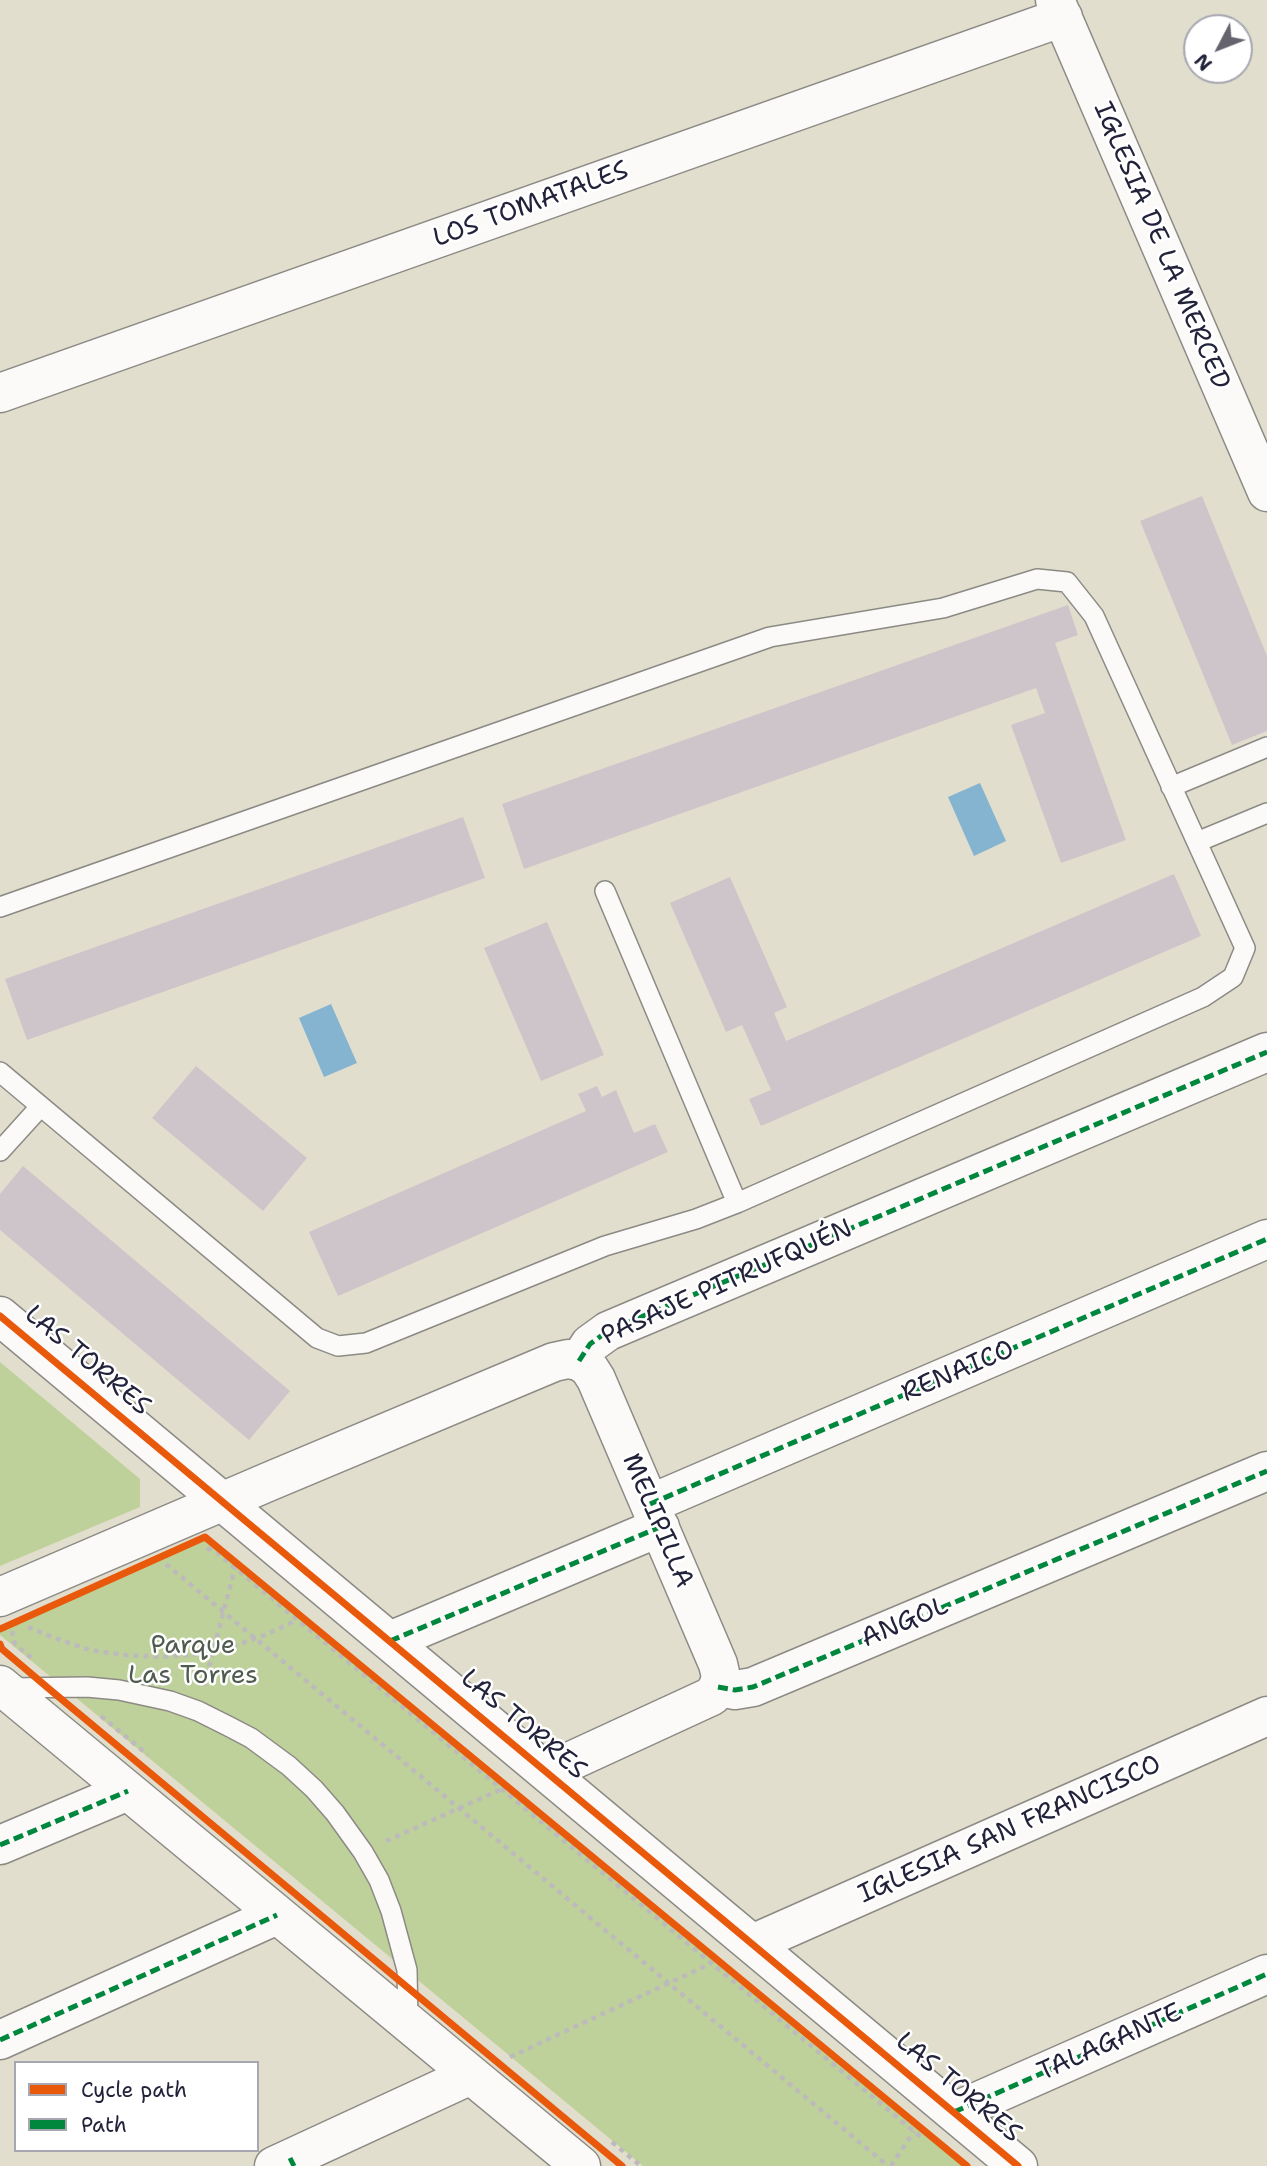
<!DOCTYPE html>
<meta charset="utf-8">
<style>
body{margin:0}
#map{position:relative;width:1267px;height:2166px;overflow:hidden;background:#e2decd;font-family:"Shantell Sans",sans-serif}
canvas{display:block}
.legend{position:absolute;left:14px;top:2061px;width:245px;height:91px;box-sizing:border-box;background:#fff;border:2px solid #a7a7b1;margin:0;padding:9px 12px;list-style:none;font-size:21px;color:#22223b}
.legend li{display:flex;align-items:center;gap:14px;height:35px}
.legend b{width:35px;border:2px solid #a7a7b1}
.north{position:absolute;left:1183px;top:14px;width:70px;height:70px;box-sizing:border-box;background:#fff;border:2px solid #a7a7b1;border-radius:50%;rotate:228deg;font-size:19px;font-weight:700;line-height:28px;text-align:center;color:#22223b}
.north::after{content:'';display:block;margin:auto;width:24px;height:32px;background:#65646e;clip-path:polygon(50% 0,100% 100%,50% 72%,0 100%)}
</style>
<div id="map">
<canvas width="1267" height="2166"></canvas>
<ul class="legend">
<li><b style="height:9px;background:#e8590c"></b>Cycle path</li>
<li><b style="height:9px;background:#00873e"></b>Path</li>
</ul>
<div class="north">N</div>
</div>
<script>
const ctx = document.querySelector('canvas').getContext('2d');
ctx.lineJoin = 'round';
function fill(path, color) {
  ctx.fillStyle = color;
  ctx.fill(path, 'evenodd');
}
function shape(rows) {
  const path = new Path2D();
  for (const r of rows) {
    path.moveTo(r[0], r[1]);
    for (let i = 2; i < r.length; i += 2) path.lineTo(r[i], r[i + 1]);
  }
  return path;
}
function strokePath(path, color, width, dash) {
  ctx.strokeStyle = color;
  ctx.lineWidth = width;
  ctx.lineCap = dash ? 'butt' : 'round';
  ctx.setLineDash(dash || []);
  ctx.stroke(path);
}
function write(font, color, halo, rows, align = 'center') {
  ctx.font = font + ' "Shantell Sans",sans-serif';
  ctx.lineWidth = 5;
  ctx.setLineDash([]);
  ctx.textBaseline = 'middle';
  ctx.strokeStyle = halo;
  ctx.fillStyle = color;
  for (const [text, x, y, turn = 0] of rows) {
    ctx.save();
    ctx.translate(x, y);
    ctx.rotate((+turn || 0) * Math.PI / 180);
    ctx.textAlign = isNaN(turn) ? turn : align;
    if (halo) ctx.strokeText(text, 0, 0);
    ctx.fillText(text, 0, 0);
    ctx.restore();
  }
}
const green = shape([
 [0,1362,140,1479,140,1507,0,1566],
 [205,1537,963,2166,643,2166,0,1635,0,1629]
]);
const water = shape([
 [980,783,1006,841,974,856,948,797],
 [331,1004,357,1063,324,1077,299,1018]
]);
const building = shape([
 [1202,496,1267,656,1267,731,1232,745,1140,521],
 [1068,605,1078,635,1055,643,1126,840,1061,863,1011,725,1045,713,1036,688,524,869,502,804],
 [463,817,485,878,27,1040,5,979],
 [1174,874,1201,936,761,1126,749,1099,771,1090,742,1025,726,1032,670,903,730,877,787,1007,774,1013,786,1041],
 [547,922,604,1055,541,1081,484,948],
 [196,1066,307,1158,263,1211,152,1118],
 [597,1086,602,1097,616,1090,634,1133,655,1124,668,1152,338,1296,309,1232,586,1111,578,1094],
 [23,1166,290,1391,249,1440,0,1230,0,1194]
]);
const path = shape([
 [207,1548,217,1553,921,2137],
 [166,1564,888,2166],
 [28,1627,57,1639,90,1650,125,1655,160,1657,196,1654,231,1647,265,1635,297,1620],
 [13,1631,12,1636,15,1644,35,1661],
 [204,1686,235,1568],
 [101,1716,148,1755],
 [386,1841,502,1789],
 [510,2057,712,1963],
 [612,2142,641,2166],
 [891,2166,914,2131]
]);
const service = shape([
 [1171,787,1267,747],
 [1197,842,1267,813],
 [605,891,737,1203],
 [0,907,770,637,943,608,1037,579,1067,582,1094,616,1245,948,1233,977,1203,997,737,1203,696,1219,605,1246,366,1343,338,1346,317,1338,0,1072],
 [0,1151,40,1107],
 [9,1688,87,1687,119,1690,170,1701,198,1711,228,1726,251,1738,289,1766,314,1789,335,1813,363,1852,379,1880,391,1911,407,1970,408,2023]
]);
const minor = shape([
 [1055,0,1267,492],
 [0,393,1063,17],
 [0,1316,1018,2166],
 [579,1361,590,1344,608,1331,1267,1052],
 [650,1504,1267,1239],
 [0,1597,268,1482,554,1362,568,1359,579,1361,589,1368,596,1379,718,1664,721,1677,718,1687,712,1696,547,1772],
 [390,1641,660,1527],
 [0,1685,581,2166],
 [718,1687,735,1690,753,1687,1267,1471],
 [0,1845,128,1791],
 [752,1944,1267,1716],
 [0,2040,277,1915],
 [954,2112,1267,1974],
 [274,2166,471,2075]
]);
const quiet = shape([
 [579,1361,590,1344,608,1331,1267,1052],
 [650,1504,1267,1239],
 [390,1641,660,1527],
 [718,1687,735,1690,753,1687,1267,1471],
 [0,1845,128,1791],
 [0,2040,277,1915],
 [954,2112,1267,1974],
 [290,2158,294,2166]
]);
const cycleway = shape([
 [0,1316,1018,2166],
 [0,1629,205,1537,967,2166],
 [0,1644,2,1649,48,1688,622,2166]
]);
const streetNames = [
 ["LOS TOMATALES",531,205,-20],
 ["IGLESIA DE LA MERCED",1161,246,67],
 ["PASAJE PITRUFQUÉN",727,1283,-24],
 ["LAS TORRES",87,1361,40],
 ["RENAICO",958,1372,-23],
 ["MELIPILLA",657,1521,67],
 ["ANGOL",905,1623,-23],
 ["LAS TORRES",523,1725,40],
 ["IGLESIA SAN FRANCISCO",1010,1830,-24],
 ["TALAGANTE",1110,2043,-24],
 ["LAS TORRES",958,2088,40]
];
const parkNames = [
 ["Parque",193,1646],
 ["Las Torres",193,1676]
];
fill(green, '#bfd19a');
fill(water, '#84b4d0');
fill(building, '#cec5ca');
strokePath(service, '#8c8a85', 22);
strokePath(minor, '#8c8a85', 41);
strokePath(path, '#bcbaba', 4.5, [5, 5]);
strokePath(service, '#fbfaf8', 19);
strokePath(minor, '#fbfaf8', 38);
strokePath(quiet, '#00873e', 5, [10, 5]);
strokePath(cycleway, '#e8590c', 7);
write('26px', '#22223b', '#fff', streetNames);
write('26px', '#4f5b4e', '#fff', parkNames);
</script>
